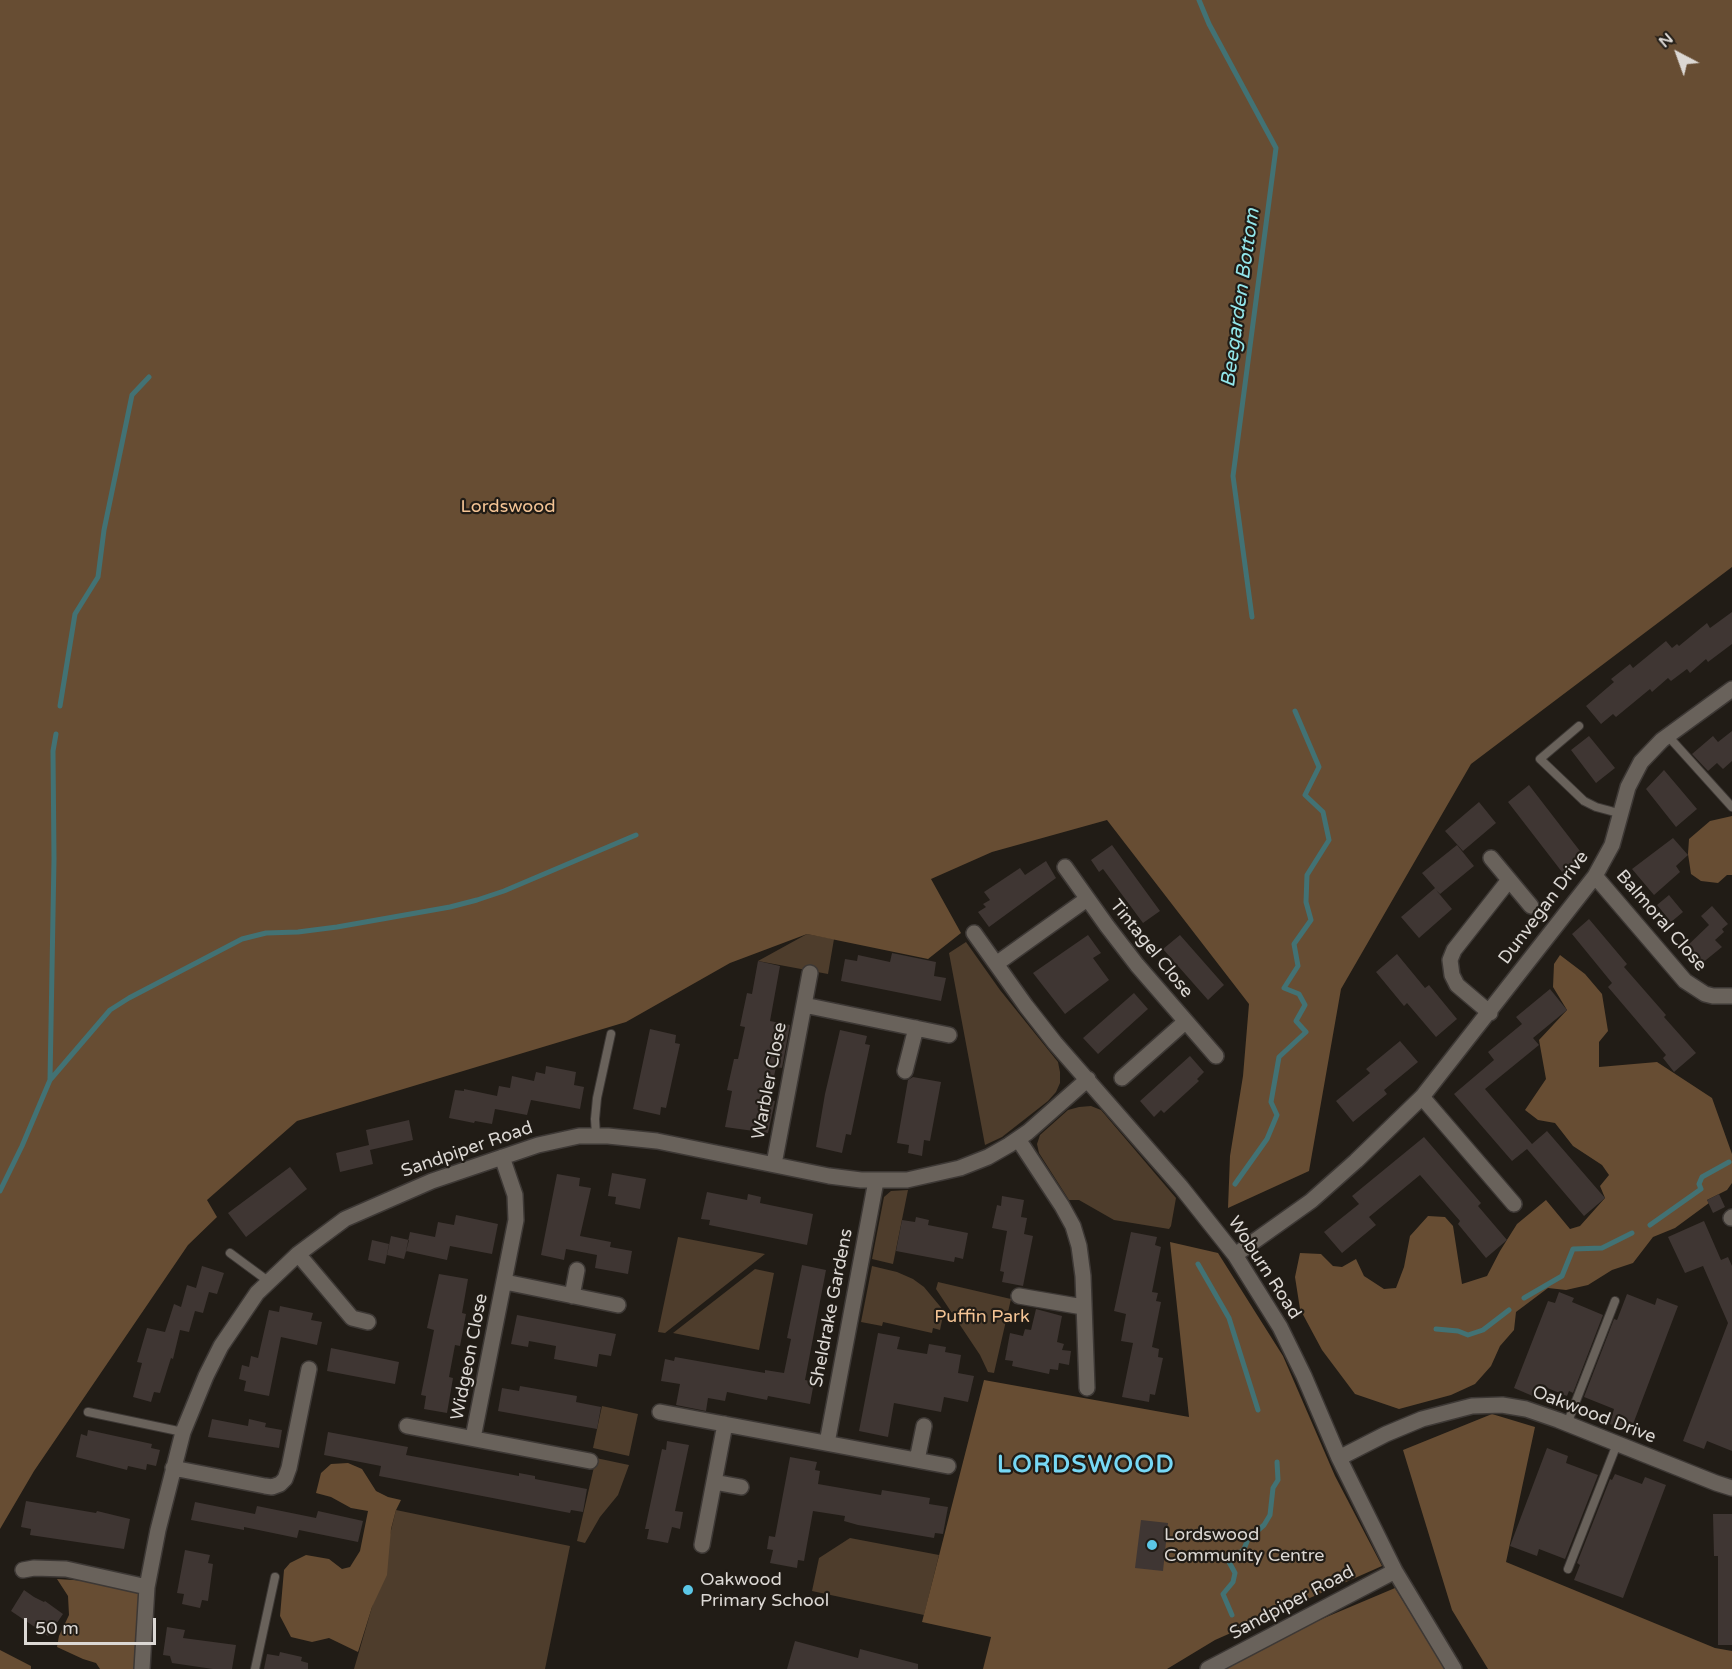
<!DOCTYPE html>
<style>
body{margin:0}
#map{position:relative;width:1732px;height:1669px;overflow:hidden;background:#211c16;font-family:"Varela Round",sans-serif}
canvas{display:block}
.north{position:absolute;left:1648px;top:24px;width:60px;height:60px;-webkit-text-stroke:4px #211c16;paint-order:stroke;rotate:319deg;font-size:16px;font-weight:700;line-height:24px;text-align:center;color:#dcd8d4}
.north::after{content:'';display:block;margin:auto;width:21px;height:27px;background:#dcd8d4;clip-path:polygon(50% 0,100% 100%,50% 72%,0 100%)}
.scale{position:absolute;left:24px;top:1618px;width:132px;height:27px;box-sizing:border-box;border:3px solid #dcd8d4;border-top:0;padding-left:8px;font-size:18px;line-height:21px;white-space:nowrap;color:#dcd8d4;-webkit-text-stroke:4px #211c16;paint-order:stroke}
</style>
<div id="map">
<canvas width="1732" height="1669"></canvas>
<div class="north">N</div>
<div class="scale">50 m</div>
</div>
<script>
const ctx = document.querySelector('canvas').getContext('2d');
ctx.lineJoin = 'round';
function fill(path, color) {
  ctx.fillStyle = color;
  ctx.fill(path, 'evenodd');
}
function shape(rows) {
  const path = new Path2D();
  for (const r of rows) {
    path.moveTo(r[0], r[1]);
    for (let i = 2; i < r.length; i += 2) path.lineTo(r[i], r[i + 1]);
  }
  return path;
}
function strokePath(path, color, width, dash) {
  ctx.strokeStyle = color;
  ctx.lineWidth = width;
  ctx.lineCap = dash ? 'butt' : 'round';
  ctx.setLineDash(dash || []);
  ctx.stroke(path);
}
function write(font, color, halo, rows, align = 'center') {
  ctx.font = font + ' "Varela Round",sans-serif';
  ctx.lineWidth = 4.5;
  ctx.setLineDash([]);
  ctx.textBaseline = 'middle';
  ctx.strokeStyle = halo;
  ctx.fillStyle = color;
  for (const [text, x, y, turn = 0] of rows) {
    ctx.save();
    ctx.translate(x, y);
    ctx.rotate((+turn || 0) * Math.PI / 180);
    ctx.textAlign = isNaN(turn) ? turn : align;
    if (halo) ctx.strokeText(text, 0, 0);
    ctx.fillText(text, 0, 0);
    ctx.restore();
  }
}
const green = shape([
 [807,934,834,939,828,974,758,961],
 [966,942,1000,990,1058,1062,1060,1072,1060,1083,1056,1092,1048,1101,1002,1137,985,1145,949,953],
 [1091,1106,1101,1110,1176,1198,1171,1226,1169,1229,1114,1220,1079,1200,1069,1200,1039,1153,1037,1144,1040,1135,1068,1110,1079,1107],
 [908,1190,893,1264,872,1259,884,1197,891,1191],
 [678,1237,765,1254,665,1333,658,1332],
 [872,1266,897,1272,913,1279,924,1287,944,1311,940,1330,933,1328,932,1333,883,1322,882,1326,861,1322],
 [755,1269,774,1273,759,1350,673,1333],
 [938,1282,1011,1299,994,1373,988,1372,980,1355,936,1289],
 [602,1406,638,1414,629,1456,593,1448],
 [596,1458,629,1465,618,1495,600,1517,585,1543,577,1541],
 [396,1510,570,1546,545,1669,354,1669,372,1607],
 [850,1538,939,1555,924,1615,812,1591,819,1558]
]);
const forest = shape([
 [0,0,1732,0,1732,567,1471,764,1341,989,1309,1171,1228,1208,1230,1156,1243,1076,1249,1004,1107,820,992,852,931,879,961,933,928,959,807,934,730,963,626,1022,297,1121,207,1200,217,1217,188,1245,34,1471,0,1529],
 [1732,816,1732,875,1727,875,1718,883,1701,881,1691,874,1688,854,1689,839,1710,821],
 [1560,955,1585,974,1602,994,1608,1031,1599,1042,1599,1067,1657,1062,1712,1098,1732,1154,1732,1183,1727,1190,1707,1200,1709,1203,1675,1228,1653,1237,1633,1263,1612,1270,1588,1285,1566,1290,1548,1288,1516,1312,1514,1330,1500,1346,1491,1366,1475,1384,1451,1395,1399,1409,1355,1394,1322,1350,1300,1309,1295,1277,1300,1253,1321,1254,1333,1266,1342,1267,1356,1259,1364,1276,1384,1289,1396,1288,1404,1267,1410,1236,1428,1216,1445,1217,1453,1226,1462,1284,1487,1276,1500,1251,1517,1224,1546,1200,1570,1229,1580,1226,1605,1198,1600,1186,1609,1175,1602,1165,1573,1146,1555,1123,1538,1120,1525,1110,1546,1079,1539,1040,1567,1010,1553,987,1554,964],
 [1170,1242,1218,1253,1283,1356,1335,1476,1382,1566,1215,1640,1167,1669,983,1669,991,1637,922,1622,984,1380,1189,1417],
 [1492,1414,1535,1427,1506,1562,1715,1648,1732,1651,1732,1669,1488,1669,1452,1610,1403,1450],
 [348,1463,362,1469,376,1491,388,1497,401,1500,396,1510,391,1529,387,1575,372,1607,358,1652,329,1638,312,1642,291,1637,280,1616,284,1570,290,1563,306,1555,329,1559,342,1569,350,1567,360,1551,368,1511,351,1508,331,1497,316,1493,321,1473,331,1464],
 [57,1579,105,1582,139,1594,135,1669,100,1669,96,1663,83,1659,57,1647,59,1636,69,1615,68,1596],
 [1395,1588,1445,1669,1216,1669,1246,1651],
 [0,1650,31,1666,31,1669,0,1669]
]);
const stream = shape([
 [1199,0,1209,24,1276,148,1233,476,1252,617],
 [60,706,75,614,98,577,104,530,132,395,149,377],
 [50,1080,54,859,53,751,56,734],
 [1235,1184,1267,1139,1277,1115,1271,1102,1279,1057,1306,1032,1296,1021,1305,1005,1299,994,1284,988,1298,966,1294,944,1311,920,1306,902,1307,875,1329,840,1323,812,1305,795,1319,767,1295,711],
 [0,1191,22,1146,50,1080,110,1010,129,998,242,939,266,933,298,932,337,927,450,907,477,900,504,891,636,835],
 [1650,1225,1701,1189,1699,1184,1702,1177,1729,1162],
 [1198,1264,1229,1318,1258,1410],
 [1524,1298,1562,1276,1573,1249,1602,1248,1632,1233],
 [1436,1329,1458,1331,1468,1335,1483,1330,1509,1310],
 [1232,1615,1223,1594,1233,1582,1235,1573,1228,1560,1228,1555,1241,1552,1244,1549,1248,1539,1264,1525,1270,1515,1273,1488,1278,1480,1277,1462]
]);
const building = shape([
 [1732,612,1732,644,1708,662,1706,659,1690,673,1687,669,1671,681,1668,678,1652,692,1650,689,1616,717,1613,714,1601,724,1586,706,1614,682,1611,679,1630,664,1633,668,1666,641,1672,648,1677,644,1679,646,1707,623,1710,628],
 [1732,731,1732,761,1723,769,1717,763,1708,771,1692,754,1713,736,1718,742],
 [1589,736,1615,768,1596,783,1571,750],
 [1664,770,1697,809,1676,827,1646,789],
 [1529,785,1583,855,1562,872,1508,802],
 [1479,802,1496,823,1463,851,1445,831],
 [1673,838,1688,855,1676,866,1680,872,1654,895,1632,869],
 [1112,845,1160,911,1143,923,1103,869,1099,872,1091,860],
 [1457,845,1474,866,1440,894,1436,890,1452,909,1419,938,1401,917,1435,888,1422,873],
 [1046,861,1056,878,989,927,978,912,986,907,983,904,990,900,984,892,1020,868,1025,875],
 [1669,895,1683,912,1671,922,1657,905],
 [1712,906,1728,924,1722,929,1724,932,1715,940,1722,947,1701,964,1686,947,1709,925,1701,916],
 [1589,919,1627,964,1624,967,1666,1015,1664,1017,1696,1053,1674,1072,1663,1058,1666,1055,1608,987,1612,983,1572,934],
 [1088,935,1101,953,1093,958,1109,980,1065,1014,1033,973],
 [1180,935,1224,985,1208,1000,1163,949],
 [892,953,936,962,934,976,946,978,941,1001,841,981,845,959,857,961,858,955,890,962],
 [1397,954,1425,988,1429,985,1457,1019,1436,1037,1407,1003,1404,1006,1376,972],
 [758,961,780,966,770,1021,790,1025,782,1068,776,1067,769,1100,775,1101,768,1133,725,1127,732,1091,727,1090,734,1059,738,1059,745,1027,740,1026,747,993,752,994],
 [1550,989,1567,1010,1533,1038,1539,1045,1485,1089,1532,1144,1547,1131,1605,1198,1584,1216,1527,1149,1512,1161,1454,1094,1494,1060,1488,1052,1522,1024,1516,1017],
 [1134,993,1148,1009,1098,1054,1083,1038],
 [650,1029,676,1035,675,1043,680,1044,666,1108,661,1107,660,1115,633,1109],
 [840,1030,867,1036,865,1044,870,1045,851,1135,846,1134,842,1153,816,1147,825,1094],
 [1400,1041,1418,1062,1384,1090,1387,1094,1353,1122,1336,1101,1370,1073,1366,1069],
 [1190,1056,1204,1072,1197,1079,1199,1081,1164,1113,1161,1110,1154,1117,1140,1101],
 [546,1066,576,1072,574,1085,584,1087,580,1109,531,1100,527,1115,495,1109,492,1124,475,1121,474,1123,449,1118,455,1090,464,1091,464,1089,497,1096,499,1086,510,1088,512,1076,534,1081,536,1072,545,1074],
 [913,1077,941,1082,930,1141,924,1140,922,1156,908,1153,909,1145,897,1143,908,1080],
 [409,1120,413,1140,370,1150,373,1164,340,1172,336,1153,369,1145,366,1130],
 [1424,1137,1481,1203,1478,1206,1507,1240,1486,1258,1458,1224,1460,1221,1420,1175,1369,1217,1376,1225,1342,1253,1324,1232,1359,1204,1352,1196],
 [290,1167,307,1189,246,1237,228,1213],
 [612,1173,646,1179,640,1209,615,1204,616,1197,608,1196],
 [557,1174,580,1178,579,1186,591,1188,580,1236,611,1242,610,1247,632,1251,628,1274,595,1268,597,1255,566,1249,564,1260,541,1255],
 [707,1192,747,1200,748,1194,761,1197,760,1203,813,1214,807,1245,709,1225,710,1220,701,1219],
 [1719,1194,1725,1207,1713,1213,1707,1200],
 [1002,1196,1024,1200,1021,1217,1027,1218,1024,1234,1033,1236,1023,1286,1002,1282,1004,1272,1000,1271,1007,1231,992,1228,997,1205,1001,1206],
 [456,1215,498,1224,492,1254,450,1246,447,1260,406,1251,410,1232,435,1237,438,1222,454,1225],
 [916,1217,929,1220,928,1225,968,1233,963,1259,955,1257,954,1262,896,1251,902,1220,915,1222],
 [1704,1221,1721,1260,1728,1257,1732,1266,1732,1451,1707,1441,1704,1449,1683,1441,1728,1323,1703,1266,1685,1273,1668,1237],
 [1131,1232,1157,1237,1155,1245,1161,1247,1152,1292,1158,1293,1156,1301,1161,1302,1152,1347,1159,1349,1158,1357,1163,1358,1155,1395,1150,1394,1149,1402,1122,1397,1133,1343,1121,1341,1126,1314,1114,1311],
 [391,1236,409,1240,404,1259,387,1255],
 [372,1240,389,1244,385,1264,368,1260],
 [802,1265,826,1270,805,1380,814,1382,810,1404,768,1396,767,1400,727,1392,725,1401,708,1398,706,1411,676,1405,680,1384,661,1381,665,1359,674,1361,675,1357,765,1373,765,1370,784,1373,791,1339,787,1338],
 [202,1266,224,1273,217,1294,209,1292,203,1313,195,1311,189,1332,180,1330,173,1359,171,1358,160,1393,154,1392,151,1402,133,1397,142,1363,137,1362,147,1328,165,1332,174,1304,181,1307,187,1285,196,1288],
 [439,1274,468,1279,462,1313,466,1314,460,1346,455,1345,449,1377,453,1378,447,1413,424,1409,426,1396,421,1395,434,1330,427,1328],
 [1559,1292,1574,1298,1572,1302,1603,1315,1573,1393,1569,1391,1567,1396,1540,1385,1535,1397,1514,1388,1548,1301,1555,1303],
 [1627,1294,1655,1305,1657,1298,1678,1306,1630,1432,1610,1424,1614,1409,1584,1397,1614,1319,1617,1320],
 [280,1306,313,1313,311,1320,322,1322,317,1345,281,1337,269,1396,244,1391,246,1381,239,1379,242,1365,249,1367,251,1356,258,1358,269,1310,279,1312],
 [1036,1309,1062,1316,1057,1342,1064,1344,1062,1350,1071,1351,1069,1365,1059,1363,1058,1370,1050,1369,1049,1374,1012,1366,1013,1361,1005,1360,1010,1333,1023,1336,1025,1329,1031,1330],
 [517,1315,616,1334,611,1356,599,1354,597,1367,554,1359,556,1346,529,1341,528,1347,511,1344],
 [878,1333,900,1337,897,1349,927,1354,929,1344,946,1347,945,1352,961,1355,958,1373,974,1376,968,1402,944,1397,941,1412,894,1403,888,1437,859,1431],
 [331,1348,399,1362,395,1384,327,1371],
 [520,1386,577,1396,576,1402,601,1407,597,1429,498,1411,502,1388,519,1391],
 [212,1419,248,1426,249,1419,266,1423,265,1427,282,1430,279,1448,208,1437],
 [88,1430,152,1444,151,1448,160,1450,156,1466,147,1464,146,1470,128,1466,127,1470,76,1457,81,1434,87,1436],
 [328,1432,408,1447,406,1455,519,1476,519,1473,535,1476,535,1479,587,1489,583,1512,571,1510,570,1513,379,1476,381,1466,324,1455],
 [667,1441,689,1445,675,1511,683,1512,680,1529,672,1527,668,1543,647,1539,649,1529,645,1529,662,1449,666,1450],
 [1547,1448,1568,1456,1566,1463,1598,1475,1565,1559,1539,1549,1537,1556,1510,1546],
 [790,1457,817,1462,815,1470,820,1471,818,1484,881,1495,882,1490,930,1498,929,1504,948,1507,943,1534,935,1533,934,1538,858,1525,844,1521,845,1516,813,1511,804,1561,798,1560,797,1568,770,1563,773,1550,767,1549,769,1536,775,1537],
 [1615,1474,1642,1484,1645,1477,1666,1485,1623,1598,1574,1580,1580,1565,1577,1563,1610,1479,1612,1480],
 [26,1501,96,1513,97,1511,130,1519,124,1549,30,1535,31,1529,21,1527],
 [195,1502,255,1514,257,1506,316,1518,318,1511,363,1521,358,1542,299,1530,297,1538,244,1527,244,1530,191,1520],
 [1713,1514,1732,1514,1732,1645,1718,1645,1718,1556,1714,1556],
 [1141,1520,1168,1523,1163,1571,1135,1568],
 [185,1550,210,1555,208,1563,213,1564,208,1601,202,1600,200,1608,182,1604,184,1594,177,1593],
 [24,1590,34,1597,44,1602,45,1601,63,1614,48,1636,11,1611],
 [167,1627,185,1630,183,1638,236,1645,232,1669,213,1669,172,1663,170,1656,163,1655],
 [795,1641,858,1658,860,1649,918,1664,918,1669,787,1669],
 [280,1652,302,1657,301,1661,308,1663,308,1669,264,1669,267,1654,279,1656]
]);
const lane = shape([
 [1579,726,1540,759,1584,801,1596,807,1622,814],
 [1668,736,1732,807],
 [596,1135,595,1119,597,1098,611,1034],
 [230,1253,268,1281],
 [88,1412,183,1432],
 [1567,1424,1615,1301],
 [1568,1569,1617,1444],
 [255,1669,275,1577]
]);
const street = shape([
 [1491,858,1531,906],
 [1065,867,1107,926,1137,965,1216,1056],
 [1595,876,1685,981,1705,994,1713,996,1732,996],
 [974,933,1026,1006,1055,1043,1181,1187,1235,1255,1280,1327,1304,1376,1339,1458,1395,1571,1454,1669],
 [996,964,1087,899],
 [804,1005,949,1035],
 [1490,1013,1457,985,1452,975,1450,960,1454,950,1509,880],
 [905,1071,916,1028],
 [1122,1078,1185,1022],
 [1422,1097,1514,1204],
 [1018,1139,1062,1206,1073,1226,1079,1246,1083,1276,1087,1388],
 [774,1164,810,973],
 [1731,1218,1732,1217],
 [298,1254,352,1318,368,1322],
 [1235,1255,1311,1201,1356,1161,1422,1097,1595,876,1612,845,1628,787,1641,762,1662,740,1732,689],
 [505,1282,618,1305],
 [572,1296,577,1270],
 [1019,1296,1083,1307],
 [660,1412,948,1466],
 [407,1426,590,1461],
 [473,1438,516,1220,515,1195,502,1157],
 [827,1443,876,1181],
 [1339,1458,1386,1434,1422,1419,1472,1406,1502,1405,1526,1409,1558,1420,1716,1483,1732,1488],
 [917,1460,924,1426],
 [173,1468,265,1486,272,1487,280,1484,285,1479,289,1468,309,1369],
 [714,1482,741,1487],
 [702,1545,725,1424],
 [23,1570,34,1568,66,1569,147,1587],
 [142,1669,147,1587,158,1530,183,1432,206,1376,221,1346,257,1293,298,1254,345,1219,432,1181,538,1145,579,1136,608,1136,657,1141,829,1176,861,1180,907,1180,960,1168,988,1157,1009,1145,1028,1132,1088,1079],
 [1208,1669,1395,1571]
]);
const markers = [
 [1152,1545,6,"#5bc7e7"],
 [688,1590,6,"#5bc7e7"]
];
const parkNames = [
 ["Lordswood",508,507],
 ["Puffin Park",982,1317]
];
const streetNames = [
 ["Dunvegan Drive",1544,908,-53],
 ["Balmoral Close",1661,921,49],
 ["Tintagel Close",1151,949,51],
 ["Warbler Close",770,1081,-79],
 ["Sandpiper Road",467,1150,-19],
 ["Woburn Road",1264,1268,57],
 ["Sheldrake Gardens",832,1308,-79],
 ["Widgeon Close",470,1357,-79],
 ["Oakwood Drive",1594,1415,21],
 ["Sandpiper Road",1292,1603,-28]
];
const poiNames = [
 ["Lordswood",1164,1535],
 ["Community Centre",1164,1556],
 ["Oakwood",700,1580],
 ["Primary School",700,1601]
];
const waterNames = [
 ["Beegarden Bottom",1241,298,-82]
];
const districtNames = [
 ["LORDSWOOD",1086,1466]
];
fill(green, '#4e3d2c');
fill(forest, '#674d33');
strokePath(stream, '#427274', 5);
fill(building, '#3f3633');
strokePath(lane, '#3d3835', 10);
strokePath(street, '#3d3835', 18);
strokePath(lane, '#69625b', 8);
strokePath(street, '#69625b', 15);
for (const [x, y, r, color] of markers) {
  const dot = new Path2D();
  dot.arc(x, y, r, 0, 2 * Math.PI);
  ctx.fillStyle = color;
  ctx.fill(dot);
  strokePath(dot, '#211c16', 2);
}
write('18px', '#f4c495', '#211c16', parkNames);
write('18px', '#dcd8d4', '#211c16', streetNames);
write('18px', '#dcd8d4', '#211c16', poiNames, 'left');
write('italic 20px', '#92e6ea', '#211c16', waterNames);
ctx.letterSpacing = '1.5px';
write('bold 24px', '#77d8f5', '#211c16', districtNames);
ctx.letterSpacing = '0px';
</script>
